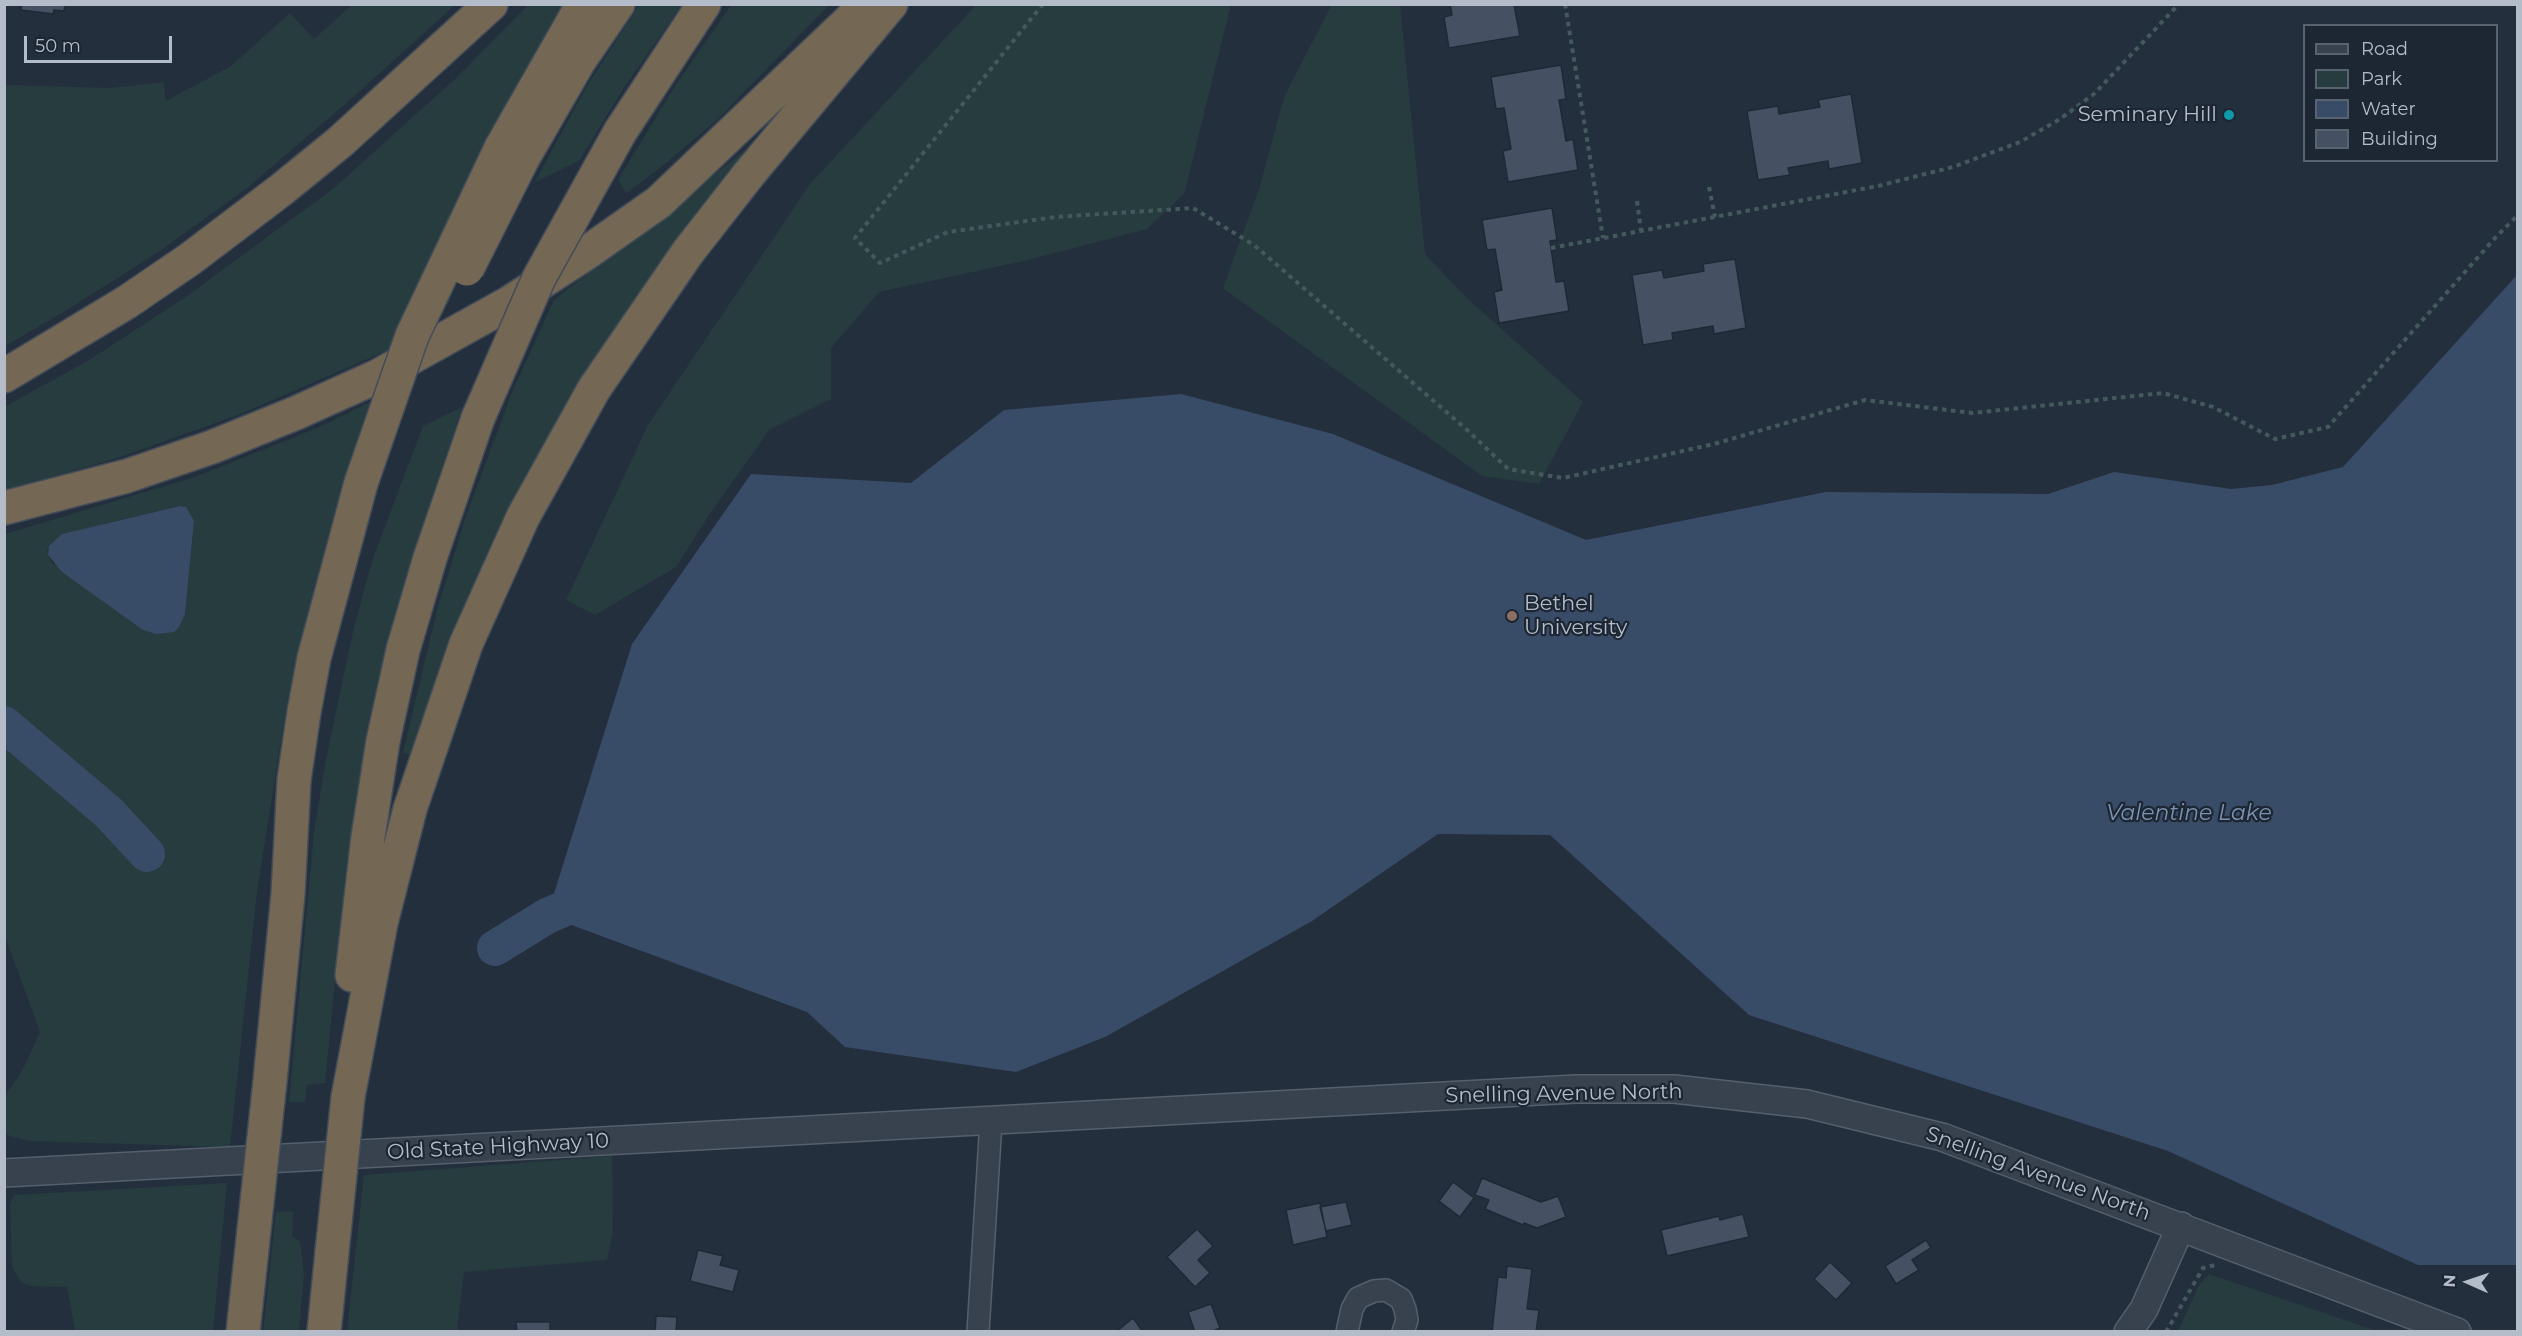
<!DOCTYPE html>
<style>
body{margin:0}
#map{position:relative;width:2522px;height:1336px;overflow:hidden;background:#242f3e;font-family:Montserrat,sans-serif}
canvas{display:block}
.frame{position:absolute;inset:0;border:6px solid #b4bcc9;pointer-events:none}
.legend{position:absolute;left:2303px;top:24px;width:195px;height:138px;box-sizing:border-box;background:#1d2633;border:2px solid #59626f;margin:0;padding:8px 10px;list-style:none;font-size:18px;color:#b4bcc9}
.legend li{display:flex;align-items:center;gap:12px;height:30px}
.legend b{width:30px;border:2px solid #59626f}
.north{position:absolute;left:2438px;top:1252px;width:60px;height:60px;-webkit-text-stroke:4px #1d2633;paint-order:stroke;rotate:273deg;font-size:16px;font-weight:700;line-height:24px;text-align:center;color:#b4bcc9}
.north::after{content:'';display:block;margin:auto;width:21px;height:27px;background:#b4bcc9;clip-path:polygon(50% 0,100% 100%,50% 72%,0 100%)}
.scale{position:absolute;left:24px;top:36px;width:148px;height:27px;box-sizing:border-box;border:3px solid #b4bcc9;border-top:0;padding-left:8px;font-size:18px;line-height:21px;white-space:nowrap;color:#b4bcc9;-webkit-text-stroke:4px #1d2633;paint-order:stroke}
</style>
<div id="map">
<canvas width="2522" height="1336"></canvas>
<div class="frame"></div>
<ul class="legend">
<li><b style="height:8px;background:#38414e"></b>Road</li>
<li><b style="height:16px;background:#263c3f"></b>Park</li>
<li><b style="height:16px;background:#394c67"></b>Water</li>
<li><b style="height:16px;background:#455162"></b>Building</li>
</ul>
<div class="north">N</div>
<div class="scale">50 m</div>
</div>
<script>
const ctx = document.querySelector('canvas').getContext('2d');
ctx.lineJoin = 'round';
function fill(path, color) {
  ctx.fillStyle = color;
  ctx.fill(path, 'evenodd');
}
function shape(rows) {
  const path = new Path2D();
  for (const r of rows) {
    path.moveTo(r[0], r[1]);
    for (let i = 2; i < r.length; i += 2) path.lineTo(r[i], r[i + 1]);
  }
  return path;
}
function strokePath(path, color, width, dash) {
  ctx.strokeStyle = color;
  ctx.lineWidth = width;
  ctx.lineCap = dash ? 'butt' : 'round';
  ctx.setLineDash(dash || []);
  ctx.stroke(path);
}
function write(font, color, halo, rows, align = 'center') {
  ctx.font = font + ' Montserrat,sans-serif';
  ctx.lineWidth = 4.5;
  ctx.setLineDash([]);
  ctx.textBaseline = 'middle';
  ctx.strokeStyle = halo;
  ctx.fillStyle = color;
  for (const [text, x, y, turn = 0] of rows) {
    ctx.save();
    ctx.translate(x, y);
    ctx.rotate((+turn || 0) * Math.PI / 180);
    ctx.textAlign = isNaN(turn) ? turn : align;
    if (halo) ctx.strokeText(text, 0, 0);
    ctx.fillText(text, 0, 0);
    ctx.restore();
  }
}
const green = shape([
 [732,4,829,5,718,119,660,168,626,193,618,180,675,86],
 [977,4,1231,5,1184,194,1147,229,1024,261,879,292,831,348,831,399,769,430,709,515,676,567,595,615,566,600,648,425,810,184],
 [1332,4,1400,5,1425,254,1467,298,1583,402,1539,484,1482,476,1223,288,1260,186,1284,97],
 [352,5,455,5,350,100,247,188,160,251,62,313,5,346,5,85,111,88,164,82,166,101,231,66,290,13,314,39],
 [528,5,566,5,520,79,485,145,442,232,393,348,238,415,126,455,5,492,4,407,91,359,184,298,334,188,455,79],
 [639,5,682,5,623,89,579,161,535,182,585,89],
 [744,151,745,157,627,313,412,755,403,753,437,610,467,513,513,390,554,300],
 [372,401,329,531,287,703,257,892,230,1147,30,1141,10,1136,5,1132,5,1096,22,1071,40,1032,5,936,5,534,195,477,322,426],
 [179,506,185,507,194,521,185,614,52,563,48,555,47,550,62,534],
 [462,407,416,548,379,683,360,778,346,868,325,1083,307,1085,305,1102,289,1102,314,833,325,764,353,631,372,561,423,426],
 [612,1156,613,1232,607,1260,464,1272,457,1331,347,1331,364,1175],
 [227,1183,213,1331,75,1331,67,1287,31,1286,21,1282,12,1267,10,1204,14,1195],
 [293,1211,292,1236,300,1241,304,1274,299,1331,263,1331,276,1212],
 [2209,1274,2377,1331,2178,1331,2199,1285]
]);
const water = shape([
 [2517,275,2517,1265,2418,1265,2168,1151,1749,1015,1550,835,1438,834,1312,921,1105,1037,1016,1072,845,1047,807,1012,547,916,632,644,751,474,911,483,1004,410,1181,394,1333,434,1586,540,1826,492,2048,494,2114,472,2231,489,2272,485,2343,467],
 [180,506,186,507,194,521,185,614,179,627,174,632,156,634,143,630,62,572,48,555,49,546,62,534]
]);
const river = shape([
 [4,724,108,812,147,854],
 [495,948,547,916,591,897]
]);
const building = shape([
 [22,4,65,4,64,11,54,10,53,14,21,10,22,4],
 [1450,4,1514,5,1520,36,1449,48,1444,17,1452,15,1450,4],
 [1561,65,1566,99,1559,100,1566,141,1573,139,1578,170,1508,182,1503,151,1511,149,1504,108,1496,109,1491,77,1561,65],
 [1851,94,1862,163,1829,169,1828,161,1788,168,1790,175,1758,180,1747,111,1778,106,1779,114,1820,107,1818,100,1851,94],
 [1552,208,1557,240,1550,241,1551,248,1556,282,1564,281,1569,311,1499,323,1494,292,1502,290,1495,249,1487,250,1482,220,1552,208],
 [1735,259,1746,328,1714,334,1713,326,1672,333,1673,340,1643,345,1632,275,1662,270,1664,278,1704,271,1703,264,1735,259],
 [1482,1178,1541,1202,1558,1196,1566,1217,1537,1228,1524,1223,1523,1225,1485,1209,1489,1200,1475,1195,1482,1178],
 [1453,1182,1474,1198,1460,1217,1439,1201,1453,1182],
 [1346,1202,1352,1225,1326,1231,1320,1207,1346,1202],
 [1320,1203,1327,1237,1293,1245,1286,1210,1320,1203],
 [1743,1214,1749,1237,1667,1256,1661,1230,1719,1216,1720,1220,1743,1214],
 [1197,1229,1213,1246,1198,1260,1210,1273,1195,1287,1167,1257,1197,1229],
 [1926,1240,1931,1248,1912,1260,1919,1270,1896,1284,1885,1266,1926,1240],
 [698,1250,723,1256,720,1265,739,1270,733,1292,690,1281,698,1250],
 [1830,1262,1852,1283,1836,1300,1814,1279,1830,1262],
 [1507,1266,1532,1269,1527,1309,1539,1310,1536,1332,1492,1332,1498,1277,1506,1278,1507,1266],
 [1211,1304,1220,1328,1211,1332,1195,1332,1188,1312,1211,1304],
 [656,1316,677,1317,676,1332,655,1332,656,1316],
 [1133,1318,1143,1332,1116,1332,1133,1318],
 [516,1322,550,1322,550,1332,517,1332,516,1322]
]);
const path = shape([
 [1043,4,855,238,880,263,948,232,1055,217,1193,208,1254,245,1466,429,1508,469,1563,478,1714,444,1865,400,1972,413,2163,393,2213,407,2275,439,2328,427,2495,238,2518,215],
 [1565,4,1603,238],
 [1709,187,1715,217],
 [1637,201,1641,231],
 [1551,248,1878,186,1953,167,2020,142,2060,119,2094,94,2179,4],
 [2166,1332,2203,1268,2215,1265]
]);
const minor = shape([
 [978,1332,991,1121],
 [1347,1332,1352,1309,1358,1298,1374,1291,1386,1290,1401,1299,1405,1309,1407,1320,1403,1332]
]);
const tertiary = shape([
 [4,1173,1576,1089,1674,1089,1807,1104,1942,1137,2457,1332],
 [2128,1332,2144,1309,2181,1226]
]);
const motorway = shape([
 [620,132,704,4],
 [501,148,583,4],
 [523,158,579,61,618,4],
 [4,376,127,302,190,259,281,190,340,142,491,4],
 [4,508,127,476,212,447,296,413,378,376,509,303,585,254,659,202,867,4],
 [352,975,368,837,383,741,403,650,430,558,478,418],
 [270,1081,288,894,294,780,304,712,314,658,361,483],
 [348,1097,381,923,410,809,466,644,523,517,594,389,688,252,749,174,891,4],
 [243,1332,254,1230],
 [324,1332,332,1252]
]);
const motorwayBridge = shape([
 [467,269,523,158],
 [478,418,539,278,620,132],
 [361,483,412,336,501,148],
 [254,1230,270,1081],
 [332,1252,348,1097]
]);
const markers = [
 [2229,115,6,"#0f9aa8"],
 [1512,616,6,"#8d6e63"]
];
const poiNames = [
 ["Seminary Hill",2217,115],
 ["Bethel",1524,604,"left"],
 ["University",1524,628,"left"]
];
const streetNames = [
 ["Snelling Avenue North",1564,1094,-1],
 ["Old State Highway 10",498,1147,-3],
 ["Snelling Avenue North",2038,1174,20]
];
const waterNames = [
 ["Valentine Lake",2189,814]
];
fill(green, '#263c3f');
fill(water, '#394c67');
strokePath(river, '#394c67', 36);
fill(building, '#455162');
strokePath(building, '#1f2835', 1.5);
strokePath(minor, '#565f6c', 24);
strokePath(tertiary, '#565f6c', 30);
strokePath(motorway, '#434c59', 36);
strokePath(path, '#44595c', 4, [4.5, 4.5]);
strokePath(minor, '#38414e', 21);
strokePath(tertiary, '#38414e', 27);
strokePath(motorway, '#746855', 33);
strokePath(motorwayBridge, '#434c59', 36, []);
strokePath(motorwayBridge, '#746855', 33);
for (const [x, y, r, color] of markers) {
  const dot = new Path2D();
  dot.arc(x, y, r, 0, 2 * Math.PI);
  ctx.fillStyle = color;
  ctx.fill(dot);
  strokePath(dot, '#1d2633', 2);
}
write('21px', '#b4bcc9', '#1d2633', poiNames, 'right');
write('21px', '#b4bcc9', '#1d2633', streetNames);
write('italic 22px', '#7c92b1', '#1d2633', waterNames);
</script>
